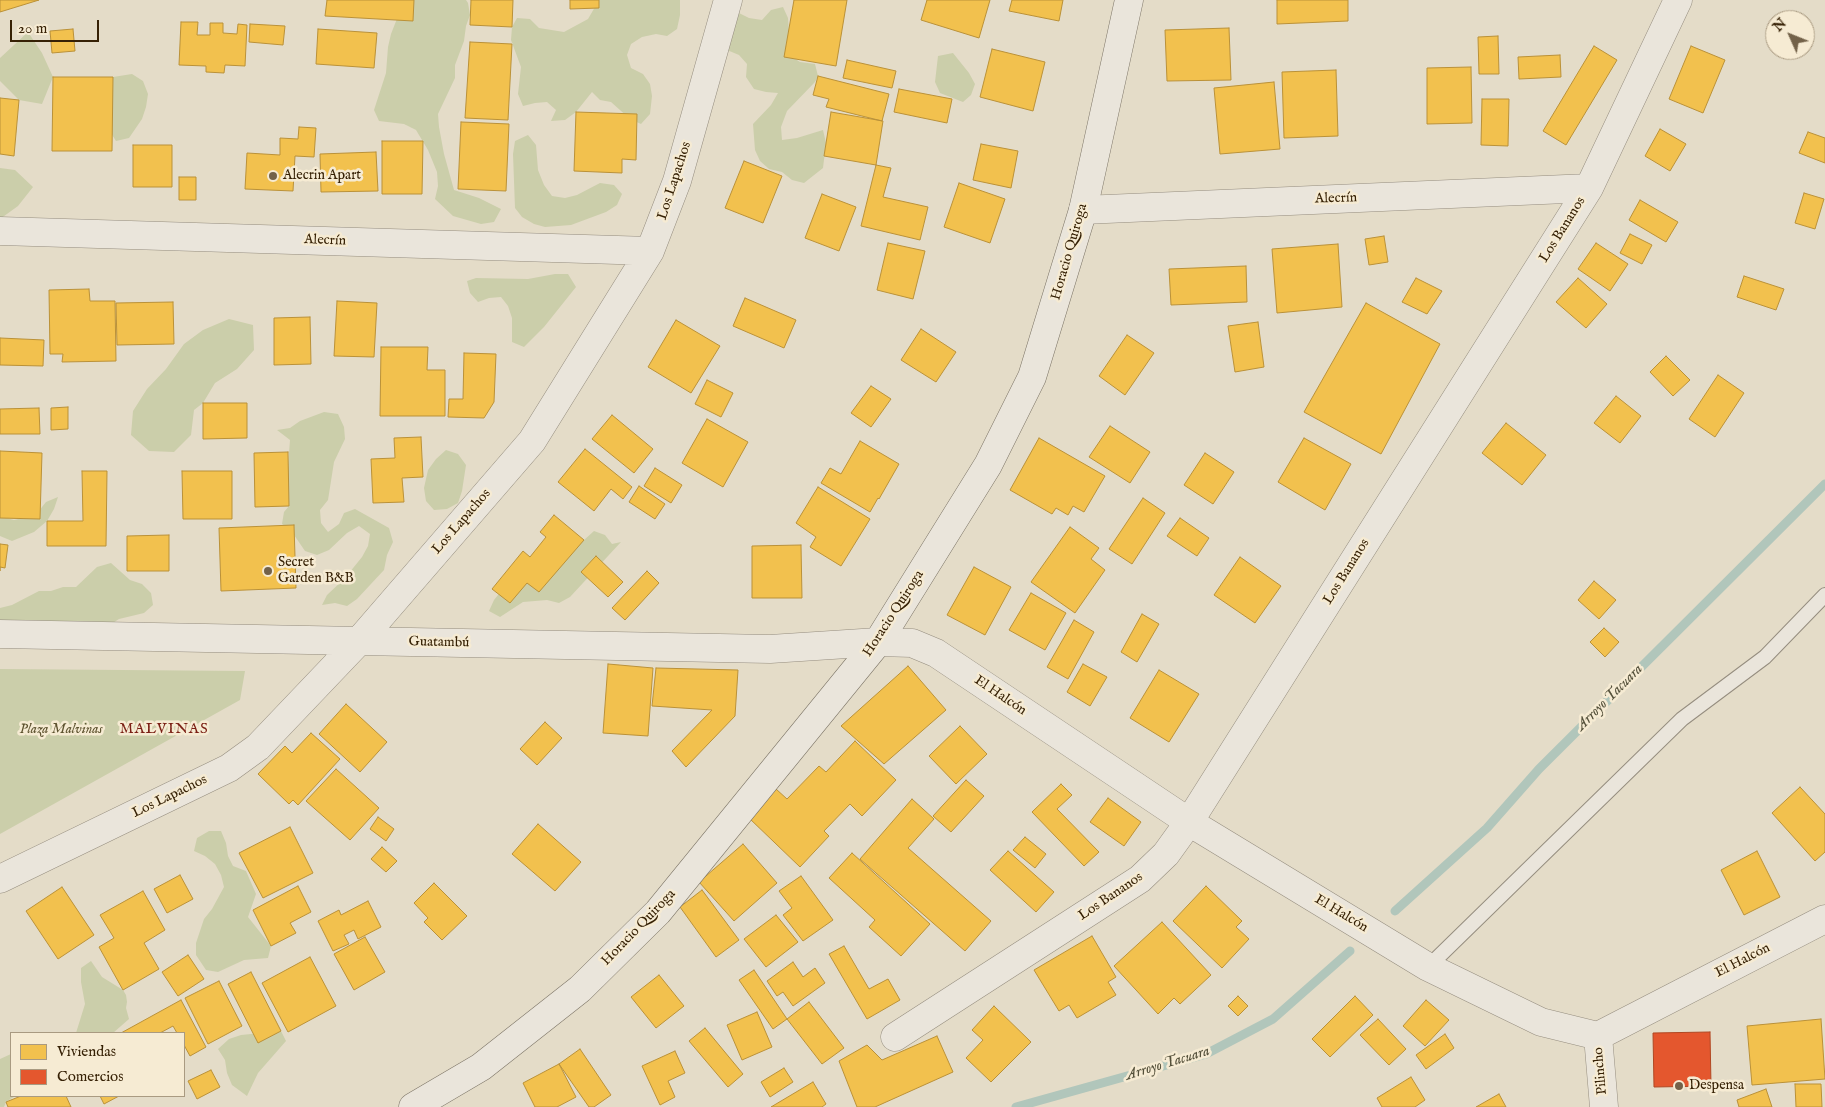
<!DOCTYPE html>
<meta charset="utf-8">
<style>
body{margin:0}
#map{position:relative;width:1825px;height:1107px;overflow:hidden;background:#e4dcc8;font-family:"IM FELL English",serif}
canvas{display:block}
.legend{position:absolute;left:10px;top:1032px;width:175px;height:65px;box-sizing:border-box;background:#f6ebd3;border:1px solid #a99a81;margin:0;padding:6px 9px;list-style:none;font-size:15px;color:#362105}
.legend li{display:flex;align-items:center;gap:10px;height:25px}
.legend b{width:25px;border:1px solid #a99a81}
.north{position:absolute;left:1765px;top:10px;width:50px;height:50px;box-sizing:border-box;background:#f6ebd3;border:1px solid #a99a81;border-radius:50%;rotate:314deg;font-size:14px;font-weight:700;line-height:20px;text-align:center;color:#362105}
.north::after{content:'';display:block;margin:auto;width:18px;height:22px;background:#736249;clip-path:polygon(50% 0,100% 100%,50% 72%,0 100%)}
.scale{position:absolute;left:10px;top:20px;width:89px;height:22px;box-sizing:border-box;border:2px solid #362105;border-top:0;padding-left:6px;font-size:15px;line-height:18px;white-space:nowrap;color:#362105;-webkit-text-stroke:4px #f6ebd3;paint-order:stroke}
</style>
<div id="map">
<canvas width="1825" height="1107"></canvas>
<ul class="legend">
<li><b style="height:14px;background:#f2c14e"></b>Viviendas</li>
<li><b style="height:14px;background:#e4572e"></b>Comercios</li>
</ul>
<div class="north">N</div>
<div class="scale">20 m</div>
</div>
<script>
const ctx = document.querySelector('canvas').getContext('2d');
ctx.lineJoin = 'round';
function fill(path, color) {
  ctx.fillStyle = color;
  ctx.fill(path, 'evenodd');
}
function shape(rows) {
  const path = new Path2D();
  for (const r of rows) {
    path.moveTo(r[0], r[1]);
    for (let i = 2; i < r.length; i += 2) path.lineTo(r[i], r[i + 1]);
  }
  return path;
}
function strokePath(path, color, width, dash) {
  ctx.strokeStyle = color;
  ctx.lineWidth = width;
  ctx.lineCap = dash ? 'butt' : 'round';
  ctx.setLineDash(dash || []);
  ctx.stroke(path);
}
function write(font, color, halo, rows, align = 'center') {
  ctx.font = font + ' "IM FELL English",serif';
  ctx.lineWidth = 5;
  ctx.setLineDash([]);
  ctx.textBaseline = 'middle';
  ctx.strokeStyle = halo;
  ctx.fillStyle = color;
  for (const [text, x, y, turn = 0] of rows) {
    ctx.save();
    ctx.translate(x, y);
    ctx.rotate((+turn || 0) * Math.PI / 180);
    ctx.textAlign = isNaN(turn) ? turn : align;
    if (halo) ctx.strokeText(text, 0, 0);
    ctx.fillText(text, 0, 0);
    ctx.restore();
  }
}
const green = shape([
 [409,0,466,0,468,3,470,15,466,26,464,41,455,65,455,78,438,114,439,127,444,154,454,190,479,198,501,209,494,222,481,224,453,216,435,199,438,186,437,172,428,150,416,130,404,124,379,121,374,110,386,73,388,47,391,34,400,11],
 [595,0,680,0,680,15,677,29,667,36,656,34,642,37,631,44,627,55,631,68,643,74,650,84,652,96,650,114,641,124,630,119,611,102,600,100,592,92,576,112,565,120,551,121,556,110,547,102,535,103,523,106,518,94,521,67,511,40,512,27,517,18,530,19,539,28,564,32,588,19,595,7],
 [783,7,788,18,789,32,786,44,789,55,800,62,815,64,818,76,815,82,787,111,781,127,782,140,797,138,823,130,826,143,823,168,804,183,792,180,782,172,769,169,760,161,755,150,753,124,771,105,778,93,766,92,754,89,746,77,747,64,739,55,727,50,725,17,739,13,749,18,762,20,771,10],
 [28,32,42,53,53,77,42,104,19,100,0,81,0,58],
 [953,53,969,73,975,84,971,95,963,102,940,93,935,82,938,56],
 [132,74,143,81,148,94,146,107,142,119,129,138,116,141,109,130,113,77],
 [528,135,536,145,538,170,544,185,552,196,565,198,577,195,600,183,614,185,622,194,617,205,606,212,571,225,545,227,534,224,522,217,515,208,513,154,515,141],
 [0,168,15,170,33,187,18,206,0,219],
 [555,274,568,274,576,287,544,327,524,347,512,342,512,318,508,306,501,297,489,298,478,302,470,293,467,281,476,278,528,279],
 [229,319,253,325,254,350,237,369,215,383,203,403,194,410,191,435,174,452,149,451,131,435,133,411,147,389,166,369,184,344,203,330],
 [324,412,338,414,344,427,345,439,334,462,328,500,320,510,321,523,328,532,339,524,344,513,355,509,389,528,393,542,387,555,384,570,357,599,347,606,335,603,322,605,327,595,345,578,362,557,368,546,370,534,359,526,347,533,329,550,317,555,305,551,292,532,282,524,284,512,289,506,286,494,290,440,277,430,290,428,300,421],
 [446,450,458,454,466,465,462,491,458,503,447,509,434,510,426,501,424,488,428,470,436,459],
 [58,497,54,509,47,521,34,532,12,541,0,536,0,515,3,517,14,520,27,517,38,512,46,502],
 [594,531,605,535,612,544,621,542,570,597,559,603,547,600,523,602,500,617,489,611,494,600,502,590,584,540],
 [111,563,130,580,142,584,151,593,153,605,144,613,119,619,108,626,0,635,0,608,12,605,39,591,51,591,63,587,76,587,97,567],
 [0,669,245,671,240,700,0,834],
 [209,831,221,831,226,843,228,856,233,866,246,871,256,894,248,917,271,946,268,958,244,960,218,972,206,970,196,955,196,943,204,919,212,909,224,887,221,875,215,864,205,856,194,851,197,838],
 [91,961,102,977,123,990,126,995,127,1002,126,1008,129,1019,113,1033,76,1033,85,1004,81,982,81,968],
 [281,1031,286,1041,258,1073,247,1096,232,1085,227,1073,225,1060,218,1049,229,1039,241,1035],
 [11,1054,11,1096,15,1096,6,1102,4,1107,0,1107,0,1059]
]);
const homes = shape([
 [0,0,39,0,0,12,0,0],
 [327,0,414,0,413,21,325,16,327,0],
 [471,0,513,0,512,27,470,25,471,0],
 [570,0,599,0,599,8,570,9,570,0],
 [794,0,847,0,836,66,784,57,794,0],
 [927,0,990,0,979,38,921,20,927,0],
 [1012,0,1063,0,1059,21,1009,11,1012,0],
 [1277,0,1348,0,1348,21,1277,24,1277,0],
 [181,22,198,22,197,35,210,35,210,23,223,23,223,33,237,34,238,24,247,25,245,66,225,65,224,73,206,72,206,66,179,65,181,22],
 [250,24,285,26,283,45,249,42,250,24],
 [1229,28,1231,80,1167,81,1165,30,1229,28],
 [73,29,75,51,52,53,50,31,73,29],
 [318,29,377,33,374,68,316,64,318,29],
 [1498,36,1499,74,1479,74,1478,37,1498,36],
 [470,42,512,44,508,120,465,118,470,42],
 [1594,46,1617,60,1566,145,1543,131,1594,46],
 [1691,46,1725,60,1703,113,1669,99,1691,46],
 [992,49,1045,62,1033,111,980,97,992,49],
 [1560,55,1561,77,1519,79,1518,57,1560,55],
 [847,60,896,71,892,88,843,78,847,60],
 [1471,67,1472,123,1427,124,1427,68,1471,67],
 [1336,70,1338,136,1284,138,1282,72,1336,70],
 [818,76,889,94,882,121,826,107,829,99,813,95,818,76],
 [53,77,113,77,112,151,52,151,53,77],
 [1274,82,1280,149,1220,154,1214,88,1274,82],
 [899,89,952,99,947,123,894,112,899,89],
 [0,98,19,100,14,156,0,154,0,98],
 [1482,99,1509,99,1508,146,1481,145,1482,99],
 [576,112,637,114,636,160,622,159,622,173,574,171,576,112],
 [831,112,883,121,876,165,824,156,831,112],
 [461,122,509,124,506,191,458,189,461,122],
 [299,127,316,128,314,157,295,156,293,191,245,189,247,153,280,155,280,138,298,139,299,127],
 [1660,129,1686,144,1670,171,1645,156,1660,129],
 [1808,132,1825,138,1825,163,1799,153,1808,132],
 [382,141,423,141,422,194,382,194,382,141],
 [981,144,1018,151,1011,188,973,180,981,144],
 [133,145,172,145,172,187,133,187,133,145],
 [376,152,378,191,321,192,320,154,376,152],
 [744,161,782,176,763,223,725,208,744,161],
 [876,165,891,168,883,197,928,207,920,240,861,226,876,165],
 [179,177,196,177,196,200,179,200,179,177],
 [959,183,1005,199,990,243,944,227,959,183],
 [1804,193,1824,199,1815,229,1795,223,1804,193],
 [822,194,856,207,839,251,805,238,822,194],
 [1640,200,1678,222,1666,242,1629,220,1640,200],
 [1630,234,1652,245,1642,264,1620,253,1630,234],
 [1384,236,1388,262,1369,265,1365,239,1384,236],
 [888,243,925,251,913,299,877,290,888,243],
 [1596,243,1628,264,1610,291,1578,269,1596,243],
 [1338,244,1342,307,1277,313,1272,249,1338,244],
 [1246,266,1247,302,1171,305,1169,269,1246,266],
 [1744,276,1784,289,1776,310,1737,297,1744,276],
 [1416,278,1442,291,1427,314,1402,302,1416,278],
 [1578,278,1607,304,1586,328,1556,302,1578,278],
 [89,289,90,301,115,301,116,361,62,362,63,354,50,354,49,290,89,289],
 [745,298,796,320,784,348,733,326,745,298],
 [337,301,377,303,374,357,334,356,337,301],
 [173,302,174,344,117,345,116,303,173,302],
 [1366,303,1440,344,1381,454,1304,412,1366,303],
 [310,317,311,364,274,365,274,318,310,317],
 [676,320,720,346,691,393,648,367,676,320],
 [1258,322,1264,367,1235,372,1228,326,1258,322],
 [921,329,956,352,936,382,901,360,921,329],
 [1127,335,1154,353,1125,395,1099,376,1127,335],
 [0,338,44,340,43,366,0,365,0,338],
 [381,347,428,347,427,370,445,370,445,416,380,416,381,347],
 [464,353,496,354,494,402,484,418,448,417,449,399,463,399,464,353],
 [1666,356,1690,380,1673,396,1650,372,1666,356],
 [1718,375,1744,393,1715,437,1689,419,1718,375],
 [707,380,733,393,721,417,695,404,707,380],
 [871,386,891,399,871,427,851,413,871,386],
 [1616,396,1641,416,1620,443,1594,423,1616,396],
 [203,403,247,403,247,438,203,439,203,403],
 [68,407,68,429,51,430,51,408,68,407],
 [39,408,40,434,0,434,0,409,39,408],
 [612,415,653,449,634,473,592,439,612,415],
 [707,419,748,442,723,487,682,463,707,419],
 [1506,423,1546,455,1522,485,1482,453,1506,423],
 [1110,426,1150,452,1130,483,1089,457,1110,426],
 [421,437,423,477,402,478,404,502,373,503,371,459,395,458,394,438,421,437],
 [1039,438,1105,476,1084,512,1073,506,1068,515,1056,508,1052,514,1010,490,1039,438],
 [1304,438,1351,464,1325,510,1278,482,1304,438],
 [860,441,899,464,879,499,878,498,870,512,821,483,830,468,841,474,860,441],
 [585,449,632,487,623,499,611,489,594,511,558,482,585,449],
 [0,451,42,453,40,519,0,518,0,451],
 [288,452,289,506,255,507,254,453,288,452],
 [1205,453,1234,472,1213,504,1184,485,1205,453],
 [655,468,682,485,671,503,644,486,655,468],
 [82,471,107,471,106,546,47,546,47,521,83,521,82,471],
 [182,471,232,471,232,519,183,519,182,471],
 [639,486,665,504,655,519,629,502,639,486],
 [818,487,870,519,841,566,810,547,816,537,796,523,818,487],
 [1143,498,1165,513,1132,564,1109,549,1143,498],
 [554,515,584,540,539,592,527,583,510,603,492,589,523,551,530,557,546,537,540,532,554,515],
 [1180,518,1209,538,1197,556,1167,536,1180,518],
 [294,525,296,588,221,591,219,528,294,525],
 [1070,527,1099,548,1091,559,1105,570,1075,613,1031,582,1070,527],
 [169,535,169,571,127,571,127,536,169,535],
 [0,544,8,545,5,568,0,567,0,571,0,544],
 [801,545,802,598,752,598,752,546,801,545],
 [596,556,623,582,608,597,581,572,596,556],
 [1240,557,1281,586,1255,623,1214,595,1240,557],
 [974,567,1011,587,985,635,947,615,974,567],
 [647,571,659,583,625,620,612,608,647,571],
 [1594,581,1616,600,1599,619,1578,600,1594,581],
 [1031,593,1066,613,1045,650,1009,630,1031,593],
 [1142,614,1159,624,1137,662,1121,652,1142,614],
 [1074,620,1094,632,1068,679,1047,667,1074,620],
 [1604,628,1619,642,1605,657,1590,642,1604,628],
 [608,664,653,668,648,736,603,733,608,664],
 [1083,664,1107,677,1090,706,1067,692,1083,664],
 [908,666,946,710,884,764,841,726,908,666],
 [656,668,738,670,735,716,686,767,672,751,712,710,652,706,656,668],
 [1159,670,1199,694,1169,742,1130,718,1159,670],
 [346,704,387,742,360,772,319,734,346,704],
 [545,722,562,738,537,765,520,749,545,722],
 [960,726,987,754,956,784,929,756,960,726],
 [311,733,340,759,298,805,293,800,289,804,258,774,285,746,292,753,311,733],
 [855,741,896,780,862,816,850,804,824,831,829,836,800,867,749,818,776,789,787,799,819,766,826,772,855,741],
 [336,769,379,808,350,840,306,801,336,769],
 [966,780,984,796,951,832,933,816,966,780],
 [1061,784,1072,795,1057,809,1099,852,1084,866,1032,812,1061,784],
 [1800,787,1825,814,1825,852,1815,861,1772,813,1800,787],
 [1108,798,1141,822,1124,846,1090,822,1108,798],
 [912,799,934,819,908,848,991,921,965,951,860,859,912,799],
 [378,817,394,829,386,841,370,829,378,817],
 [538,824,581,862,555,891,512,854,538,824],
 [290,827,313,873,263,898,239,853,290,827],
 [1025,837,1046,854,1035,868,1013,850,1025,837],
 [743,844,777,883,734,921,699,882,743,844],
 [382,847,397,861,386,872,371,859,382,847],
 [1008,851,1054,892,1036,912,990,870,1008,851],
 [1757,851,1780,897,1744,915,1721,870,1757,851],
 [852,853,930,924,901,956,869,927,875,920,829,878,852,853],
 [180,875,193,899,167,913,154,889,180,875],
 [801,876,833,920,803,941,783,915,792,908,779,891,801,876],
 [434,883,467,916,442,940,424,922,428,918,414,903,434,883],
 [298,886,311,912,290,923,296,933,271,946,253,910,298,886],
 [1206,886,1242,921,1236,927,1249,939,1222,968,1173,921,1206,886],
 [62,887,94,935,58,959,26,911,62,887],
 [702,890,739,940,716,957,680,907,702,890],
 [143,891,165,930,144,943,159,969,123,990,99,947,114,938,100,915,143,891],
 [368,901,381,927,358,939,354,930,344,935,349,944,333,951,318,921,339,910,341,915,368,901],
 [776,915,798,942,766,967,744,939,776,915],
 [1162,922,1211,975,1180,1004,1174,998,1158,1014,1114,966,1162,922],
 [1092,936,1116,977,1108,982,1116,995,1077,1018,1069,1005,1059,1011,1034,970,1092,936],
 [365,937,385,972,354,990,334,954,365,937],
 [844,946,869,989,888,979,900,1000,867,1019,829,954,844,946],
 [188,955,204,979,178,996,162,972,188,955],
 [310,957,336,1006,288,1032,262,983,310,957],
 [793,962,803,977,815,968,825,983,793,1006,783,992,777,996,767,981,793,962],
 [754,970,787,1019,773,1029,739,980,754,970],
 [251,972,281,1031,258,1043,228,984,251,972],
 [659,975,684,1006,656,1028,631,997,659,975],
 [219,981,242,1026,208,1044,185,998,219,981],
 [1238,996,1248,1006,1238,1016,1228,1006,1238,996],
 [1355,996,1373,1015,1330,1057,1312,1039,1355,996],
 [181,1000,206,1047,190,1056,184,1045,184,1033,177,1033,173,1026,160,1033,121,1033,181,1000],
 [1426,1000,1449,1020,1425,1046,1403,1026,1426,1000],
 [809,1002,844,1048,822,1064,787,1019,809,1002],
 [994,1006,1031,1042,991,1082,966,1058,983,1040,972,1030,994,1006],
 [757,1012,772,1047,742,1060,727,1025,757,1012],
 [1378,1019,1406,1049,1389,1065,1360,1035,1378,1019],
 [1821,1019,1825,1079,1752,1085,1747,1026,1821,1019],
 [705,1028,743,1074,728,1087,689,1041,705,1028],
 [1445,1034,1454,1048,1426,1069,1416,1055,1445,1034],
 [937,1036,953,1072,875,1107,857,1107,839,1061,867,1045,882,1060,937,1036],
 [580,1049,611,1095,594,1107,589,1107,559,1064,580,1049],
 [675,1051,685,1073,668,1081,675,1097,660,1105,642,1066,675,1051],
 [559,1064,576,1097,557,1107,535,1107,523,1083,559,1064],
 [784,1068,793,1082,770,1097,761,1082,784,1068],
 [211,1070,220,1087,197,1099,188,1081,211,1070],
 [1411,1077,1425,1100,1415,1107,1382,1107,1377,1098,1411,1077],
 [813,1082,826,1104,822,1107,771,1107,813,1082],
 [1795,1084,1821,1084,1822,1107,1796,1107,1795,1084],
 [1766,1089,1772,1107,1739,1107,1737,1100,1766,1089],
 [1499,1094,1506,1107,1476,1107,1499,1094],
 [21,1096,66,1096,71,1107,8,1107,6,1102,21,1096],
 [100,1096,119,1096,104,1104,100,1096]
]);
const shops = shape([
 [1710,1032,1711,1086,1654,1087,1653,1033,1710,1032]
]);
const stream = shape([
 [1395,911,1487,828,1539,769,1825,484],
 [1016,1107,1206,1054,1273,1019,1350,951]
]);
const lane = shape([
 [1428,967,1682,719,1765,657,1825,595]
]);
const street = shape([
 [1083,210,1589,188],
 [0,231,650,251],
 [0,634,770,649,878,642,912,643,936,653,1189,822,1428,967,1541,1022,1598,1036,1825,919],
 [0,879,229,768,258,747,359,641,532,441,650,251,677,181,728,0],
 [1598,1036,1604,1107],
 [895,1037,1140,879,1166,854,1189,822,1589,188,1678,0]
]);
const secondary = shape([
 [413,1107,481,1067,580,989,658,912,878,642,988,465,1032,377,1083,210,1129,0]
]);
const markers = [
 [273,176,5,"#736249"],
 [268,571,5,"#736249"],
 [1679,1086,5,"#736249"]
];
const poiNames = [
 ["Alecrin Apart",283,176],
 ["Secret",278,563],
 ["Garden B&B",278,579],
 ["Despensa",1689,1086]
];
const streetNames = [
 ["Los Lapachos",675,181,-72],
 ["Alecrín",1336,199,-2],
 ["Los Bananos",1563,230,-58],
 ["Alecrín",325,241,2],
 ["Horacio Quiroga",1070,252,-74],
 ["Los Lapachos",462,522,-49],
 ["Los Bananos",1347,572,-58],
 ["Horacio Quiroga",894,614,-57],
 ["Guatambú",439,643,1],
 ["El Halcón",1000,696,34],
 ["Los Lapachos",170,797,-26],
 ["Los Bananos",1111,897,-34],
 ["El Halcón",1341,914,31],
 ["Horacio Quiroga",639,928,-46],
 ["El Halcón",1743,961,-27],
 ["Pilincho",1601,1071,-95]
];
const parkNames = [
 ["Plaza Malvinas",61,730]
];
const waterNames = [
 ["Arroyo Tacuara",1610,698,-45],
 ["Arroyo Tacuara",1168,1064,-17]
];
const neighbourhoodNames = [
 ["MALVINAS",164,730]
];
fill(green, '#cbceaa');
fill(homes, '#f2c14e');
strokePath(homes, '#ba9138', 1);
fill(shops, '#e4572e');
strokePath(shops, '#b04722', 1);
strokePath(stream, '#b1c6bb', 9);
strokePath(lane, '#958d7f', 16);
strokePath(street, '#958d7f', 29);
strokePath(secondary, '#7c7466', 29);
strokePath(lane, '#eae5db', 14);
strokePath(street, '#eae5db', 28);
strokePath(secondary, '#eae5db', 28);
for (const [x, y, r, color] of markers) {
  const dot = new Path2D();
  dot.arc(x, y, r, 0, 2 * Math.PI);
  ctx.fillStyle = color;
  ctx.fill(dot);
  strokePath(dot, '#f6ebd3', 2);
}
write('14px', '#362105', '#f6ebd3', poiNames, 'left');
write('14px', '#362105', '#f6ebd3', streetNames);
write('italic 14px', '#5d522f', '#f6ebd3', parkNames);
write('italic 15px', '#54503a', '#f6ebd3', waterNames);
ctx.letterSpacing = '1px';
write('15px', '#7a1f14', '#f6ebd3', neighbourhoodNames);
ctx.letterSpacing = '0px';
</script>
